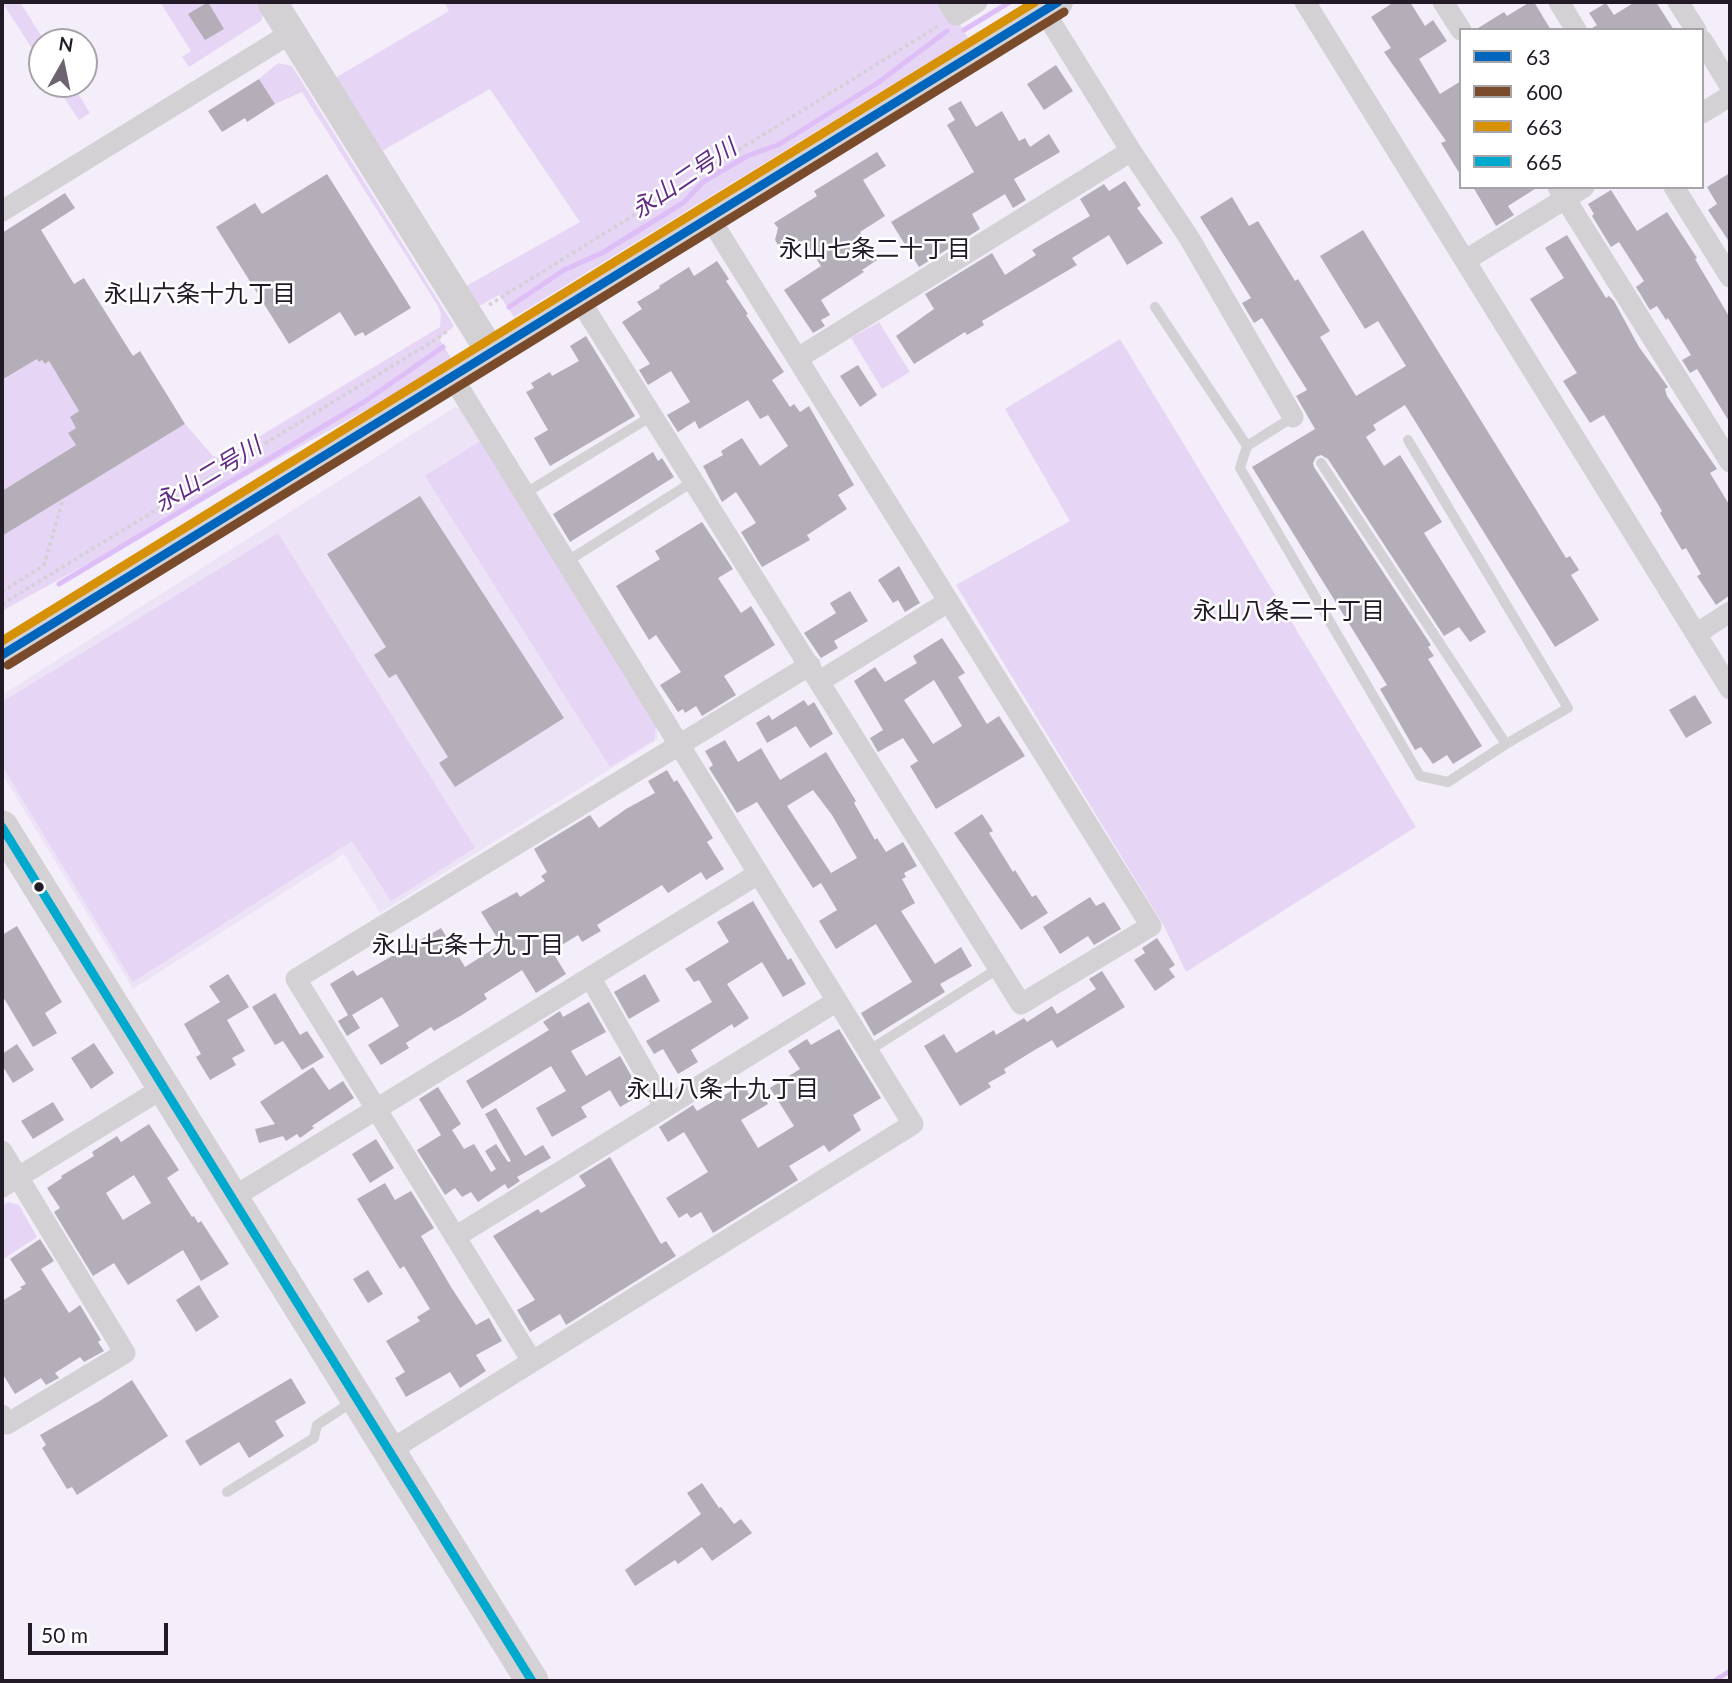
<!DOCTYPE html>
<meta charset="utf-8">
<style>
body{margin:0}
#map{position:relative;width:1732px;height:1683px;overflow:hidden;background:#f4eefa;font-family:Lato,sans-serif}
canvas{display:block}
.frame{position:absolute;inset:0;border:4px solid #221b27;pointer-events:none}
.legend{position:absolute;left:1459px;top:28px;width:245px;height:161px;box-sizing:border-box;background:#fff;border:2px solid #a7a4a9;margin:0;padding:9px 12px;list-style:none;font-size:21px;color:#221b27}
.legend li{display:flex;align-items:center;gap:14px;height:35px}
.legend b{width:35px;border:2px solid #a7a4a9}
.north{position:absolute;left:28px;top:28px;width:70px;height:70px;box-sizing:border-box;background:#fff;border:2px solid #a7a4a9;border-radius:50%;rotate:9deg;font-size:19px;font-weight:700;line-height:28px;text-align:center;color:#221b27}
.north::after{content:'';display:block;margin:auto;width:24px;height:32px;background:#6c6571;clip-path:polygon(50% 0,100% 100%,50% 72%,0 100%)}
.scale{position:absolute;left:28px;top:1623px;width:140px;height:32px;box-sizing:border-box;border:4px solid #221b27;border-top:0;padding-left:9px;font-size:21px;line-height:24px;white-space:nowrap;color:#221b27;-webkit-text-stroke:5px #fff;paint-order:stroke}
</style>
<div id="map">
<canvas width="1732" height="1683"></canvas>
<div class="frame"></div>
<ul class="legend">
<li><b style="height:9px;background:#0065bd"></b>63</li>
<li><b style="height:9px;background:#7a4b2a"></b>600</li>
<li><b style="height:9px;background:#d79106"></b>663</li>
<li><b style="height:9px;background:#00a9ce"></b>665</li>
</ul>
<div class="north">N</div>
<div class="scale">50 m</div>
</div>
<script>
const ctx = document.querySelector('canvas').getContext('2d');
ctx.lineJoin = 'round';
function fill(path, color) {
  ctx.fillStyle = color;
  ctx.fill(path, 'evenodd');
}
function shape(rows) {
  const path = new Path2D();
  for (const r of rows) {
    path.moveTo(r[0], r[1]);
    for (let i = 2; i < r.length; i += 2) path.lineTo(r[i], r[i + 1]);
  }
  return path;
}
function strokePath(path, color, width, dash) {
  ctx.strokeStyle = color;
  ctx.lineWidth = width;
  ctx.lineCap = dash ? 'butt' : 'round';
  ctx.setLineDash(dash || []);
  ctx.stroke(path);
}
function write(font, color, halo, rows, align = 'center') {
  ctx.font = font + ' Lato,"Noto Sans JP",sans-serif';
  ctx.lineWidth = 5;
  ctx.setLineDash([]);
  ctx.textBaseline = 'middle';
  ctx.strokeStyle = halo;
  ctx.fillStyle = color;
  for (const [text, x, y, turn = 0] of rows) {
    ctx.save();
    ctx.translate(x, y);
    ctx.rotate((+turn || 0) * Math.PI / 180);
    ctx.textAlign = isNaN(turn) ? turn : align;
    if (halo) ctx.strokeText(text, 0, 0);
    ctx.fillText(text, 0, 0);
    ctx.restore();
  }
}
const built = shape([
 [455,407,464,410,658,726,657,740,380,913,344,854,133,989,2,774,2,695]
]);
const green = shape([
 [2,2,20,2,45,42,42,42,42,64],
 [160,2,259,2,263,15,261,21,189,67,182,57,191,51],
 [444,2,946,2,968,38,514,317,499,295,479,306,466,286,580,222,490,89,380,152,335,78,449,11],
 [278,63,292,66,454,326,439,338,453,362,2,611,2,536,185,424,213,456,222,459,440,327,441,314,438,306,302,92,275,104,259,79],
 [55,84,72,84,90,113,79,120],
 [879,322,910,372,882,389,851,338],
 [1120,339,1416,827,1186,972,1165,928,956,585,1070,521,1005,409],
 [37,359,39,362,42,360,45,364,49,361,79,411,70,417,76,428,68,433,76,445,2,491,2,381],
 [480,441,656,726,654,740,610,767,425,476],
 [278,533,475,848,391,901,352,841,133,982,2,766,2,702],
 [8,1202,19,1205,37,1237,2,1260,2,1206]
]);
const stream = shape([
 [964,30,1010,2],
 [509,307,564,270,602,253,683,203,703,182,747,156,778,145,876,84,947,31],
 [59,584,364,402,443,347],
 [1714,1681,1730,1671]
]);
const building = shape([
 [208,2,224,29,205,40,188,14],
 [1394,2,1410,2,1425,26,1433,20,1447,41,1419,59,1440,94,1461,81,1461,176,1441,143,1446,141,1384,52,1391,48,1371,17],
 [1530,2,1534,2,1551,30,1475,30,1504,12,1507,16],
 [1635,2,1656,2,1674,30,1589,30,1597,25,1589,13,1606,3,1614,15],
 [1056,65,1073,91,1044,110,1027,84],
 [259,79,275,104,247,122,245,118,222,132,208,111],
 [961,101,976,127,1002,111,1019,141,1025,138,1030,147,1049,134,1060,152,1014,179,1026,200,1013,208,1005,194,972,214,980,229,919,267,891,222,974,172,947,125,955,120,948,108],
 [877,152,886,166,863,180,885,216,860,232,877,260,862,270,864,272,821,300,830,315,821,320,825,326,813,333,784,290,821,266,804,240,783,253,775,240,778,228,774,223,817,196,814,191],
 [1730,173,1730,243,1708,210,1717,204,1707,187],
 [327,174,411,308,365,336,363,332,355,336,340,312,289,344,216,227,255,203,262,214],
 [1125,181,1141,205,1137,208,1163,243,1127,265,1109,235,1072,258,1077,265,982,321,984,325,967,335,965,332,914,364,896,336,934,309,925,294,992,253,1005,275,1036,255,1032,250,1090,216,1080,199,1104,184,1109,191],
 [1473,187,1538,187,1508,206,1514,215,1496,226],
 [1611,190,1637,231,1667,212,1697,258,1695,259,1730,318,1730,423,1697,369,1690,373,1682,360,1691,355,1668,318,1666,320,1657,306,1650,310,1636,287,1644,281,1619,242,1611,247,1592,216,1594,214,1588,204],
 [65,193,75,208,41,230,74,284,84,278,133,356,140,351,185,424,2,536,2,491,76,445,68,433,76,428,70,417,79,411,49,361,45,364,42,360,39,362,37,359,2,380,2,233],
 [1232,197,1249,226,1258,221,1295,281,1298,279,1330,331,1320,337,1356,396,1406,366,1378,321,1365,329,1320,256,1363,230,1566,558,1570,556,1579,570,1571,575,1599,620,1555,647,1405,405,1373,425,1376,430,1366,437,1384,466,1400,455,1442,522,1424,533,1486,632,1470,642,1459,627,1444,636,1328,459,1321,455,1316,457,1313,463,1314,467,1431,645,1428,647,1434,656,1428,659,1482,746,1453,764,1447,755,1433,764,1421,747,1415,750,1380,689,1387,685,1252,467,1315,429,1296,396,1307,390,1262,318,1254,323,1242,303,1251,298,1200,217],
 [1567,235,1606,298,1609,296,1614,301,1639,347,1668,387,1665,389,1667,396,1717,469,1710,473,1730,506,1730,595,1716,605,1697,576,1701,574,1686,548,1682,550,1660,513,1662,511,1604,415,1590,423,1563,381,1577,373,1530,299,1564,278,1545,248],
 [717,261,729,279,726,281,748,314,746,315,784,372,772,380,790,407,794,404,800,412,809,406,854,485,838,495,847,509,807,535,810,540,762,567,741,532,756,523,736,492,722,502,703,466,723,455,721,451,742,438,760,466,788,446,768,415,760,419,748,400,699,429,695,421,678,432,667,415,690,402,671,371,648,385,639,370,650,364,622,322,642,309,637,302,660,288,659,286,689,267,694,276],
 [586,336,635,416,550,466,534,438,548,430,526,392,534,388,531,383,550,372,552,376,579,361,570,346],
 [858,365,877,395,860,407,840,376],
 [653,452,658,461,662,458,674,477,570,542,553,514],
 [420,496,564,718,455,787,439,763,448,757,396,674,389,678,374,655,386,647,327,554],
 [702,522,733,569,718,578,741,613,751,606,775,645,724,676,736,695,702,716,696,706,685,713,683,709,678,712,660,685,681,672,656,635,649,640,616,586,660,559,655,551],
 [899,566,920,603,905,612,898,600,893,603,878,580],
 [850,591,868,621,834,641,838,648,821,658,804,633,836,613,830,603],
 [942,638,965,673,958,677,987,724,999,716,1025,756,936,809,910,766,918,761,903,738,878,752,870,738,883,730,854,681,875,667,885,682,917,663,913,656],
 [934,680,962,726,933,744,904,700],
 [1695,695,1712,723,1686,738,1669,710],
 [804,700,808,706,814,702,833,734,810,748,796,726,767,743,756,723,769,715,772,720],
 [725,740,738,762,761,748,780,780,826,752,856,801,854,803,875,840,877,838,886,852,903,842,917,866,904,873,906,877,902,879,915,903,901,911,935,964,961,947,972,966,940,984,945,992,874,1036,861,1013,912,982,876,924,836,949,819,921,837,910,821,883,813,888,757,802,737,813,709,768,713,765,705,751],
 [813,790,832,815,857,858,831,873,787,806],
 [667,770,674,782,677,780,713,838,707,842,724,869,706,880,701,872,668,893,662,885,597,925,601,931,582,942,578,935,552,951,566,974,536,993,522,970,484,994,487,999,462,1015,434,1031,431,1027,406,1043,409,1048,381,1065,368,1045,399,1026,382,997,352,1015,360,1028,347,1036,338,1021,348,1015,330,984,353,970,357,976,441,928,465,967,501,944,481,912,517,892,520,897,545,881,541,876,547,872,534,849,590,815,599,828,626,809,655,793,648,781],
 [982,814,993,831,989,833,1013,872,1015,870,1032,897,1036,895,1048,913,1021,930,954,833],
 [1090,897,1096,906,1104,902,1121,929,1094,945,1088,936,1060,954,1043,927],
 [753,901,788,960,791,958,806,984,783,997,762,962,727,984,749,1018,734,1028,732,1024,691,1050,698,1062,678,1074,663,1049,654,1054,646,1041,712,1002,699,980,694,982,685,969,729,942,717,922],
 [17,926,62,1002,45,1013,57,1033,33,1047,2,995,2,935],
 [1157,938,1175,965,1169,969,1175,977,1155,991,1134,960,1145,953,1142,948],
 [1102,971,1125,1007,1057,1048,1052,1040,1033,1051,1004,1069,1006,1073,988,1083,991,1087,960,1106,924,1046,944,1034,956,1053,994,1030,996,1035,1024,1018,1027,1022,1052,1006,1057,1014,1096,989,1089,979],
 [228,974,249,1007,227,1020,245,1051,232,1058,236,1065,210,1080,196,1057,201,1054,184,1024,220,1002,209,986],
 [645,974,660,1001,629,1019,614,992],
 [275,993,300,1035,307,1031,324,1057,302,1070,283,1041,275,1045,252,1007],
 [589,1002,606,1032,571,1051,586,1076,620,1056,636,1084,633,1086,639,1096,620,1107,610,1090,581,1107,587,1117,552,1137,536,1108,566,1091,551,1066,482,1109,466,1081,549,1030,543,1022,560,1011,563,1017],
 [839,1029,881,1098,853,1115,861,1130,829,1152,824,1145,789,1166,798,1180,713,1233,701,1212,691,1218,687,1213,679,1218,666,1198,708,1172,684,1132,668,1142,659,1127,693,1105,697,1111,743,1084,749,1094,759,1088,768,1104,741,1120,758,1148,794,1126,770,1088,800,1069,788,1051,807,1039,811,1045],
 [94,1043,114,1073,91,1089,71,1058],
 [17,1044,34,1070,13,1083,2,1065,2,1054],
 [313,1067,329,1090,343,1081,354,1098,312,1126,314,1128,300,1138,297,1134,286,1141,283,1136,259,1143,255,1129,275,1124,260,1102],
 [438,1087,461,1124,452,1130,464,1149,474,1144,491,1172,496,1169,485,1151,496,1144,508,1162,511,1161,485,1114,496,1108,525,1156,543,1145,551,1158,517,1177,520,1181,508,1189,505,1184,478,1202,471,1192,462,1197,455,1188,445,1195,417,1150,441,1135,419,1099],
 [53,1102,64,1120,33,1139,21,1121],
 [149,1124,179,1170,167,1178,192,1217,194,1216,198,1223,201,1221,229,1264,201,1281,183,1250,128,1285,114,1263,93,1276,54,1212,60,1208,47,1188,62,1178,61,1176,94,1156,92,1152,117,1136,121,1142],
 [134,1175,151,1203,123,1220,106,1193],
 [376,1139,394,1168,370,1183,352,1154],
 [610,1157,661,1244,666,1241,676,1256,566,1325,560,1314,530,1332,517,1310,535,1300,493,1236,538,1209,541,1213,586,1186,579,1176],
 [385,1183,395,1200,411,1191,434,1228,421,1236,451,1287,476,1325,489,1318,502,1341,476,1355,486,1371,460,1388,450,1372,406,1397,395,1378,405,1372,386,1341,420,1321,417,1317,430,1309,404,1266,400,1269,357,1199],
 [40,1239,54,1261,41,1269,69,1313,80,1305,101,1340,98,1342,104,1351,84,1362,80,1357,55,1373,59,1378,46,1385,41,1378,15,1394,2,1373,2,1301,22,1289,20,1287,26,1284,10,1259],
 [368,1270,383,1294,368,1303,353,1279],
 [199,1285,219,1317,196,1332,176,1300],
 [291,1378,306,1403,275,1421,284,1436,249,1458,239,1442,200,1466,185,1441],
 [132,1380,168,1436,77,1495,72,1487,67,1489,42,1448,46,1445,40,1435,98,1402],
 [702,1483,719,1508,721,1507,734,1524,741,1519,752,1533,712,1561,702,1547,678,1564,675,1560,635,1586,625,1570,701,1514,687,1493]
]);
const path = shape([
 [489,305,940,25],
 [2,592,44,565,63,499],
 [2,604,438,338,450,329]
]);
const lane = shape([
 [1155,307,1247,446,1293,417],
 [1408,440,1568,708,1506,744],
 [1247,446,1240,468,1420,776,1448,782,1506,744,1321,463],
 [524,494,652,416],
 [566,562,694,481],
 [868,1051,999,968],
 [227,1492,314,1438,317,1425,355,1400]
]);
const street = shape([
 [948,2,956,15,977,2],
 [1305,2,1730,689],
 [1443,2,1461,30],
 [1559,2,1576,30],
 [1678,2,1696,30],
 [1044,11,1131,151,1188,236,1293,417],
 [1702,40,1730,86],
 [1702,113,1730,96],
 [1558,187,1730,462],
 [1674,187,1730,277],
 [2,211,291,33],
 [1466,260,1584,187],
 [579,299,1021,1004,1151,926,709,217],
 [798,358,1131,151],
 [1696,634,1730,612],
 [820,681,948,602],
 [590,977,664,1106],
 [2,1151,125,1353,7,1424,2,1415],
 [2,1187,163,1088],
 [232,1198,758,874],
 [455,1237,837,1001],
 [532,1361,296,979,810,665],
 [389,1451,913,1124,453,378]
]);
const secondary = shape([
 [272,2,492,354],
 [2,655,453,378,1058,2]
]);
const primary = shape([
 [2,827,532,1681]
]);
const bus1 = shape([
 [2,655,1058,2]
]);
const bus2 = shape([
 [8,665,1064,12]
]);
const bus3 = shape([
 [2,641,1035,2]
]);
const bus4 = shape([
 [2,827,532,1681]
]);
const markers = [
 [39,887,6,"#221b27"]
];
const waterNames = [
 ["永山二号川",684,179,-34],
 ["永山二号川",208,475,-31]
];
const neighbourhoodNames = [
 ["永山七条二十丁目",875,249],
 ["永山六条十九丁目",200,294],
 ["永山八条二十丁目",1289,611],
 ["永山七条十九丁目",468,945],
 ["永山八条十九丁目",723,1089]
];
fill(built, '#ede3f6');
fill(green, '#e6d5f4');
strokePath(stream, '#debef6', 5);
fill(building, '#b4aeb9');
strokePath(path, '#d3d1d5', 3.5, [3.5, 3.5]);
strokePath(lane, '#d4d1d5', 10);
strokePath(street, '#d4d1d5', 21);
strokePath(secondary, '#d4d1d5', 30);
strokePath(primary, '#d4d1d5', 33);
strokePath(bus1, '#0065bd', 9);
strokePath(bus2, '#7a4b2a', 9);
strokePath(bus3, '#d79106', 9);
strokePath(bus4, '#00a9ce', 9);
for (const [x, y, r, color] of markers) {
  const dot = new Path2D();
  dot.arc(x, y, r, 0, 2 * Math.PI);
  ctx.fillStyle = color;
  ctx.fill(dot);
  strokePath(dot, '#fff', 2.5);
}
write('italic 24px', '#632c84', '#fff', waterNames);
write('24px', '#221b27', '#fff', neighbourhoodNames);
</script>
